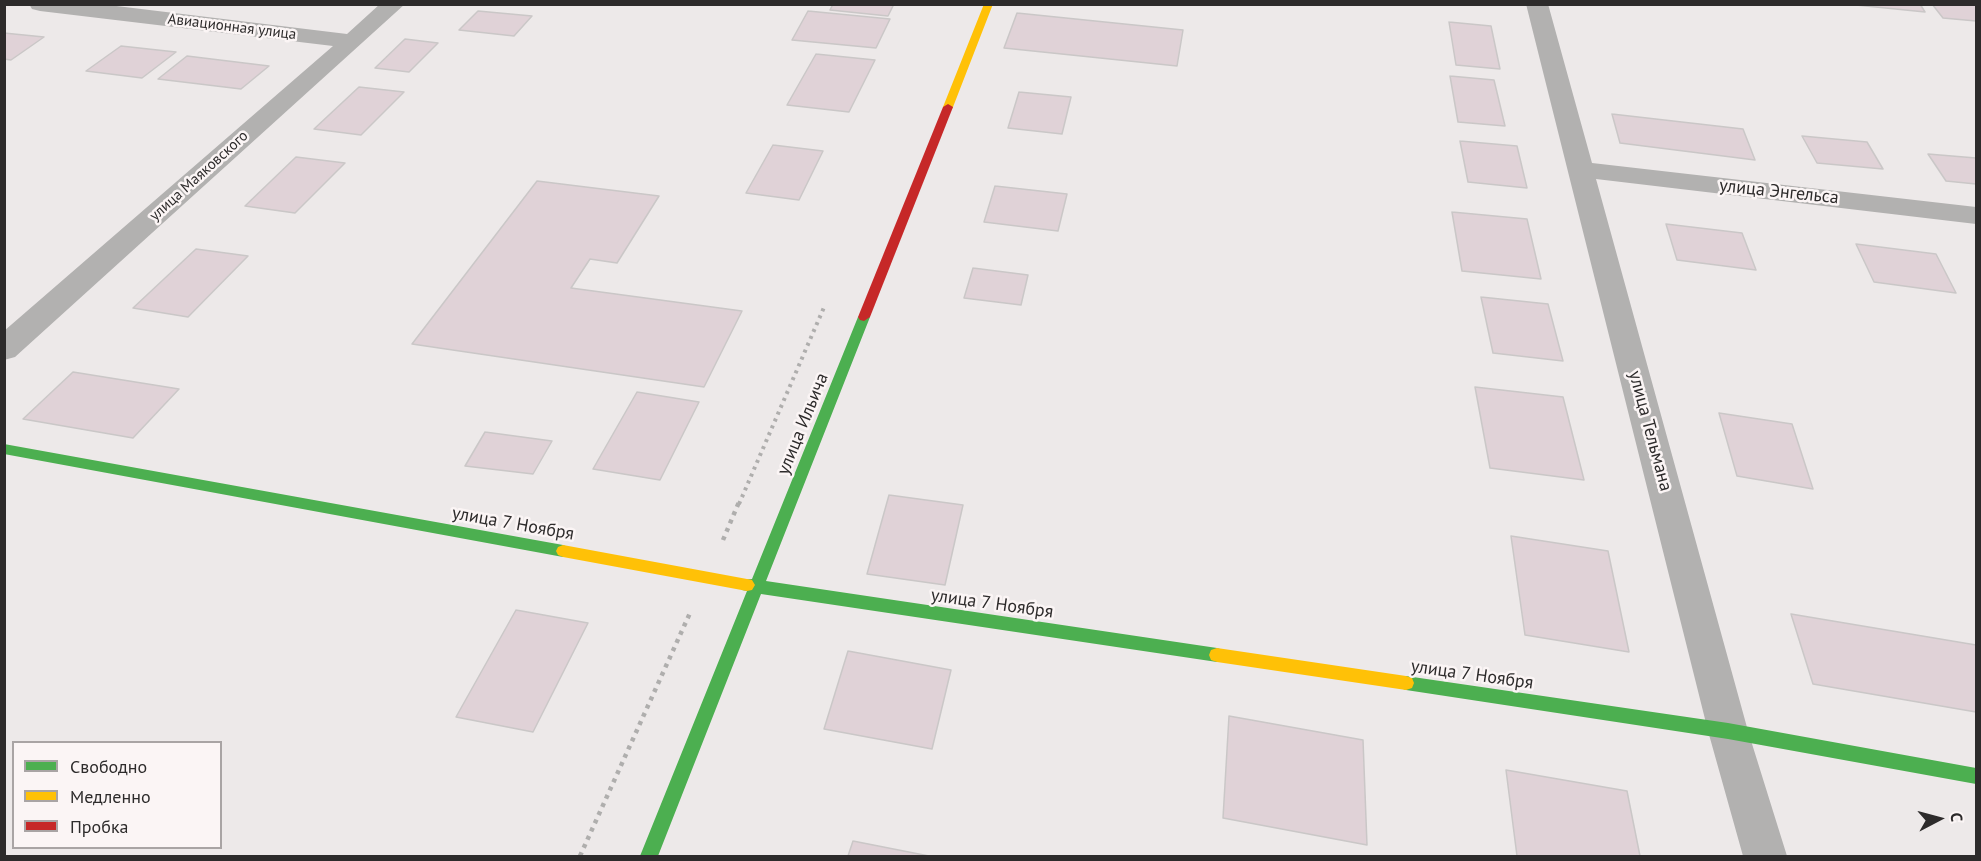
<!DOCTYPE html>
<meta charset="utf-8">
<style>
body{margin:0}
#map{position:relative;width:1981px;height:861px;overflow:hidden;background:#ede9e9;font-family:"PT Sans",sans-serif}
canvas{display:block}
.frame{position:absolute;inset:0;border:6px solid #2d2b2b;pointer-events:none}
.legend{position:absolute;left:12px;top:741px;width:210px;height:108px;box-sizing:border-box;background:#fbf5f5;border:2px solid #a9a4a4;margin:0;padding:8px 10px;list-style:none;font-size:18px;color:#2d2b2b}
.legend li{display:flex;align-items:center;gap:12px;height:30px}
.legend b{width:30px;border:2px solid #a9a4a4}
.north{position:absolute;left:1909px;top:789px;width:60px;height:60px;-webkit-text-stroke:4px #fbf5f5;paint-order:stroke;rotate:84deg;font-size:16px;font-weight:700;line-height:24px;text-align:center;color:#2d2b2b}
.north::after{content:'';display:block;margin:auto;width:21px;height:27px;background:#2d2b2b;clip-path:polygon(50% 0,100% 100%,50% 72%,0 100%)}
</style>
<div id="map">
<canvas width="1981" height="861"></canvas>
<div class="frame"></div>
<ul class="legend">
<li><b style="height:8px;background:#4caf50"></b>Свободно</li>
<li><b style="height:8px;background:#ffc107"></b>Медленно</li>
<li><b style="height:8px;background:#c62828"></b>Пробка</li>
</ul>
<div class="north">С</div>
</div>
<script>
const ctx = document.querySelector('canvas').getContext('2d');
ctx.lineJoin = 'round';
function fill(path, color) {
  ctx.fillStyle = color;
  ctx.fill(path, 'evenodd');
}
function shape(rows) {
  const path = new Path2D();
  for (const r of rows) {
    path.moveTo(r[0], r[1]);
    for (let i = 2; i < r.length; i += 2) path.lineTo(r[i], r[i + 1]);
  }
  return path;
}
function strokePath(path, color, width, dash) {
  ctx.strokeStyle = color;
  ctx.lineWidth = width;
  ctx.lineCap = dash ? 'butt' : 'round';
  ctx.setLineDash(dash || []);
  ctx.stroke(path);
}
function write(font, color, halo, rows, align = 'center') {
  ctx.font = font + ' "PT Sans",sans-serif';
  ctx.lineWidth = 5;
  ctx.setLineDash([]);
  ctx.textBaseline = 'middle';
  ctx.strokeStyle = halo;
  ctx.fillStyle = color;
  for (const [text, x, y, turn = 0] of rows) {
    ctx.save();
    ctx.translate(x, y);
    ctx.rotate((+turn || 0) * Math.PI / 180);
    ctx.textAlign = isNaN(turn) ? turn : align;
    if (halo) ctx.strokeText(text, 0, 0);
    ctx.fillText(text, 0, 0);
    ctx.restore();
  }
}
const building = shape([
 [833,4,894,4,888,16,830,10,833,4],
 [1846,4,1920,4,1925,12,1846,4],
 [1932,4,1976,4,1976,21,1943,18,1932,4],
 [478,11,532,16,514,36,459,30,478,11],
 [808,11,890,19,876,48,792,40,808,11],
 [1017,13,1183,30,1177,66,1004,48,1017,13],
 [1449,22,1491,26,1500,69,1456,65,1449,22],
 [4,33,44,37,11,60,4,59,4,33],
 [405,39,438,43,409,72,375,68,405,39],
 [121,46,176,52,142,78,86,71,121,46],
 [816,54,875,60,849,112,787,105,816,54],
 [187,56,269,66,241,89,158,79,187,56],
 [1450,76,1494,80,1505,126,1458,122,1450,76],
 [359,87,404,92,361,135,314,129,359,87],
 [1019,92,1071,97,1062,134,1008,128,1019,92],
 [1612,114,1743,129,1755,160,1620,143,1612,114],
 [1802,136,1867,142,1883,169,1817,163,1802,136],
 [1460,141,1517,146,1527,188,1468,182,1460,141],
 [773,145,823,151,799,200,746,193,773,145],
 [1928,154,1976,158,1976,184,1946,181,1928,154],
 [296,157,345,163,295,213,245,206,296,157],
 [537,181,659,196,617,263,590,259,571,288,742,311,704,387,412,344,537,181],
 [995,186,1067,194,1058,231,984,222,995,186],
 [1452,212,1527,219,1541,279,1462,271,1452,212],
 [1666,224,1742,233,1756,270,1677,260,1666,224],
 [1856,244,1936,254,1956,293,1874,282,1856,244],
 [196,249,248,256,188,317,133,308,196,249],
 [973,268,1028,275,1021,305,964,298,973,268],
 [1481,297,1548,304,1563,361,1493,353,1481,297],
 [73,372,179,389,133,438,23,419,73,372],
 [1475,387,1563,397,1584,480,1490,468,1475,387],
 [637,392,699,402,660,480,593,469,637,392],
 [1719,413,1792,424,1813,489,1737,476,1719,413],
 [485,432,552,441,533,474,465,466,485,432],
 [889,495,963,505,945,585,867,574,889,495],
 [1511,536,1608,551,1629,652,1525,635,1511,536],
 [516,610,588,623,533,732,456,717,516,610],
 [1791,614,1976,645,1976,712,1813,684,1791,614],
 [848,651,951,670,932,749,824,729,848,651],
 [1229,716,1363,740,1367,845,1223,818,1229,716],
 [1506,770,1627,791,1640,856,1517,856,1506,770],
 [853,841,929,856,848,856,853,841]
]);
const pathFar1 = shape([
 [739,504,825,305]
]);
const path = shape([
 [723,540,739,502],
 [580,856,690,613]
]);
const street = shape([
 [29,4,100,4,347,34,380,4,405,4,15,357,4,360,4,331,333,46,40,11,32,9,29,4],
 [1526,4,1548,4,1592,163,1976,207,1976,224,1596,179,1748,731,1787,856,1743,856,1708,731,1526,4]
]);
const fast = shape([
 [864,313,870,317,766,581,1217,648,1223,650,1225,655,1223,660,1217,662,761,594,658,856,640,856,747,591,742,590,739,585,742,580,752,579,858,317,864,313],
 [4,444,563,545,568,547,570,551,568,555,563,557,4,454,4,444],
 [1406,676,1728,723,1976,768,1976,784,1728,739,1406,690,1400,688,1398,683,1400,678,1406,676]
]);
const slow = shape([
 [984,4,993,4,953,107,952,109,944,109,943,107,984,4],
 [563,545,747,579,752,580,755,585,752,590,747,591,563,557,558,555,556,551,558,547,563,545],
 [1217,648,1406,676,1412,678,1414,683,1412,688,1406,690,1217,662,1211,660,1209,655,1211,650,1217,648]
]);
const jam = shape([
 [948,104,953,107,870,317,864,321,860,320,858,317,943,107,948,104]
]);
const farStreetnames = [
 ["Авиационная улица",232,27,7],
 ["улица Маяковского",199,176,-42]
];
const streetNames = [
 ["улица Энгельса",1779,192,6],
 ["улица Ильича",803,424,-68],
 ["улица Тельмана",1650,431,75],
 ["улица 7 Ноября",513,524,10],
 ["улица 7 Ноября",992,604,8],
 ["улица 7 Ноября",1472,675,8]
];
fill(building, '#e0d2d7');
strokePath(building, '#cac7c7', 1.5);
strokePath(pathFar1, '#afaead', 4, [3, 4.5]);
strokePath(path, '#afaead', 4.5, [4, 5]);
fill(street, '#b2b1b0');
fill(fast, '#4caf50');
fill(slow, '#ffc107');
fill(jam, '#c62828');
write('15px', '#2d2b2b', '#fbf5f5', farStreetnames);
write('18px', '#2d2b2b', '#fbf5f5', streetNames);
</script>
